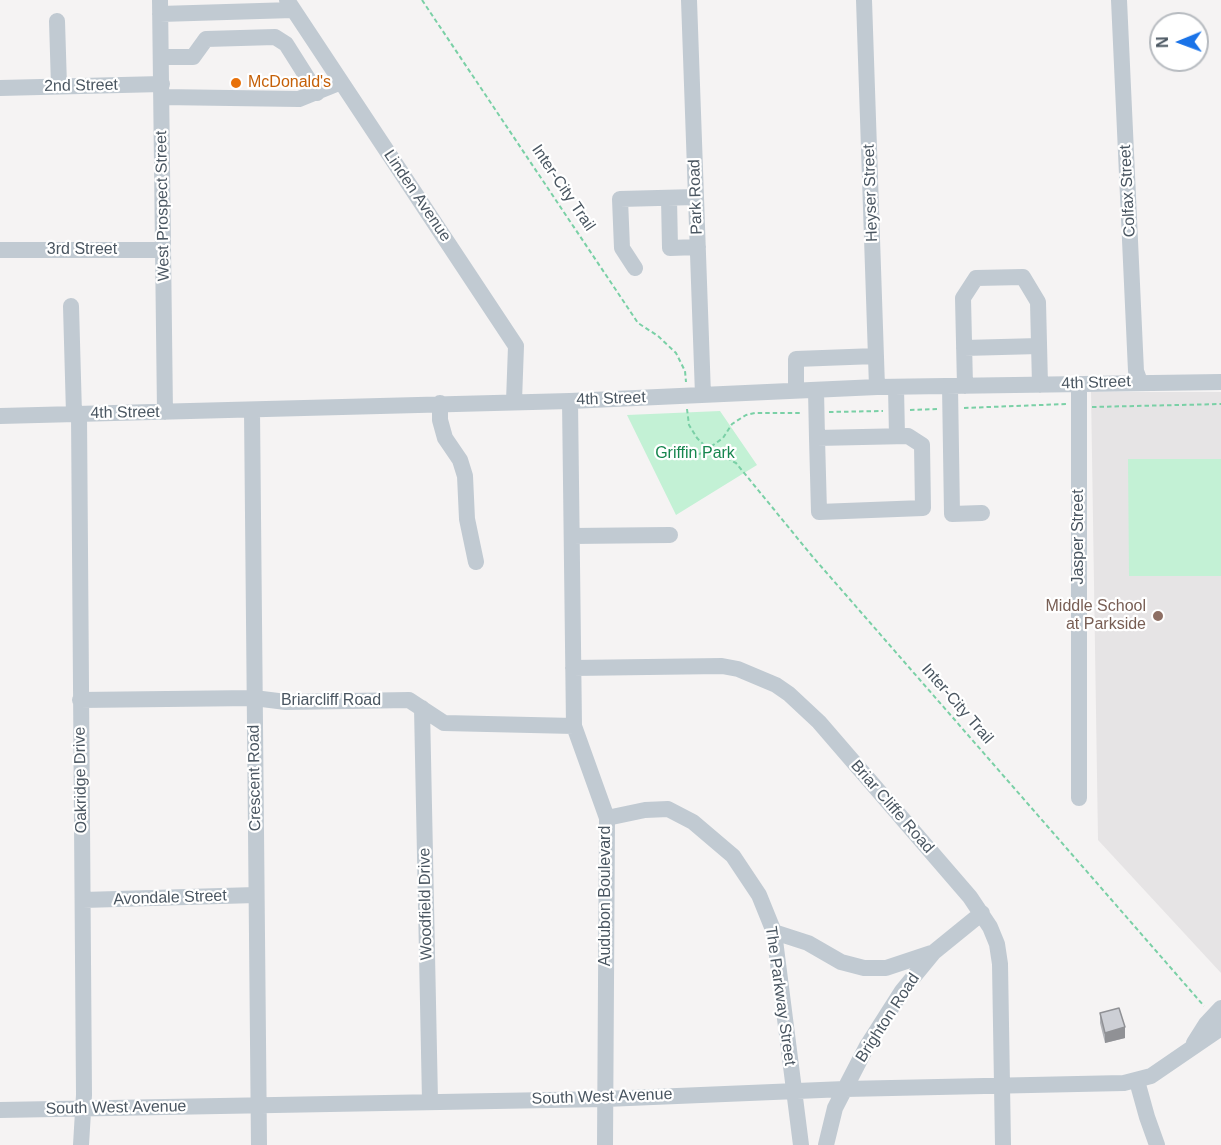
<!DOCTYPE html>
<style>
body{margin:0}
#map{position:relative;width:1221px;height:1145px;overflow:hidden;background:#f5f3f3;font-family:Arial,sans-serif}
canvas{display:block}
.north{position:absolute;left:1149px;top:12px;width:60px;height:60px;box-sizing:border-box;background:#fff;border:2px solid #b7bbc0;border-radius:50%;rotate:269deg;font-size:16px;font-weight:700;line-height:24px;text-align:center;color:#4a5661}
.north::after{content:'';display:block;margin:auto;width:21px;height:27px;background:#1a73e8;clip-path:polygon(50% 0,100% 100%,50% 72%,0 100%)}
</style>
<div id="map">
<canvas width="1221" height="1145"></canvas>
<div class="north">N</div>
</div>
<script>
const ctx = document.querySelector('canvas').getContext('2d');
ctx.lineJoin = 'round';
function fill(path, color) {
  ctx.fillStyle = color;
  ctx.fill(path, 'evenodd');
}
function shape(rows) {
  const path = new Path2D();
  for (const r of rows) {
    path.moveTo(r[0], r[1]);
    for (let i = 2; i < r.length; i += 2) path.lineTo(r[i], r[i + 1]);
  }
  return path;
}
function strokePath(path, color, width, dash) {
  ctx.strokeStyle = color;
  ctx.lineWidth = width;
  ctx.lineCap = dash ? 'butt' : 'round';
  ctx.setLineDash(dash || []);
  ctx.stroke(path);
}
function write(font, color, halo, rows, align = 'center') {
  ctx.font = font + ' Arial,sans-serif';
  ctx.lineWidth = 4.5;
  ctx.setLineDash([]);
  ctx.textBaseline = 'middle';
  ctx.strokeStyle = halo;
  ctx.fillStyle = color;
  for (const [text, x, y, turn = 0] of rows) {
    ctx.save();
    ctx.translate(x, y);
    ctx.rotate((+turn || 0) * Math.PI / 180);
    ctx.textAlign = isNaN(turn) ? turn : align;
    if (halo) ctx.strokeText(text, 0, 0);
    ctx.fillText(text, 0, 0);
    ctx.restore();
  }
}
const education = shape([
 [1091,392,1221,392,1221,973,1098,840]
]);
const green = shape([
 [720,411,757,465,676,515,627,415],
 [1128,459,1221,459,1221,576,1129,576]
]);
const path = shape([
 [422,0,638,323,658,336,676,353,685,371,686,382],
 [1092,407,1221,404],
 [964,408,1066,404],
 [687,409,689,425,697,438,707,448,736,463,812,556,1204,1006],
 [910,410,937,409],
 [829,412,883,411],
 [684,459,702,453,723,438,732,424,746,415,755,413,802,413]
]);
const minor = shape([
 [160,0,165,412],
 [287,0,516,346,514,401],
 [689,0,703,395],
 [864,0,877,387],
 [1119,0,1136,371,1140,382],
 [160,14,293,10],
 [57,21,59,86],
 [162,57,193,57,206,39,275,37,286,44,317,93],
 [0,88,162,84],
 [162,97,299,99,341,82],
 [669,198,670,248,698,247],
 [0,250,163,250],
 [635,268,622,248,620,199,696,197],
 [71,306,74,414],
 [964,348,1039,346],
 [950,386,952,514,982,513],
 [965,386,963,298,976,278,1023,277,1038,302,1040,385],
 [896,387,897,436],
 [796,390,796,359,876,356],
 [816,390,817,438,819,512,923,508,922,445,908,436,817,438],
 [570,401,574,726,607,818,605,1145],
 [440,403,440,420,445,438,460,460,465,476,467,519,476,562],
 [252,410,259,1145],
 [79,414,84,1095,81,1145],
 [0,416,570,401,877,387,1221,382],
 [572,536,670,535],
 [573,668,722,666,738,669,776,685,789,694,819,722,970,897,990,927,997,944,1000,964,1003,1145],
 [80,700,254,698,286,702,409,700,444,723,574,726],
 [422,708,430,1101],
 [1079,798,1079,384],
 [607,818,645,810,668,809,693,822,733,856,759,895,774,932,801,1145],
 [83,900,256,895],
 [774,932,808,943,841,962,864,968,886,968,931,953],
 [1194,1043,1206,1024,1221,1008],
 [1137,1081,1147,1117,1157,1145],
 [0,1110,605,1099,845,1089,1124,1083,1151,1076,1221,1028],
 [826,1145,835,1108,867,1046,902,991,934,952,982,913]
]);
const wall = shape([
 [1100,1013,1125,1038,1105,1043,1100,1023]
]);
const shadedWall = shape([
 [1125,1027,1125,1038,1105,1043,1105,1033]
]);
const building = shape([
 [1119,1008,1125,1027,1105,1033,1100,1013,1119,1008]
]);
const markers = [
 [236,83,6,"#e8710a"],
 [1158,616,6,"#8d6e63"]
];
const foodNames = [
 ["McDonald's",248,83]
];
const streetNames = [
 ["2nd Street",81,86,-1],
 ["Inter-City Trail",563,188,56],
 ["Colfax Street",1128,191,-93],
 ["Heyser Street",871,193,-92],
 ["Linden Avenue",417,196,56],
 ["Park Road",696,197,-92],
 ["West Prospect Street",163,206,-91],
 ["3rd Street",82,250],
 ["4th Street",1096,383,-2],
 ["4th Street",611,399,-2],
 ["4th Street",125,413,-1],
 ["Jasper Street",1079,537,-90],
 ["Briarcliff Road",331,701],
 ["Inter-City Trail",957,704,49],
 ["Crescent Road",255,778,-91],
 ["Oakridge Drive",81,780,-91],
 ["Briar Cliffe Road",892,807,49],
 ["Audubon Boulevard",606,896,-90],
 ["Avondale Street",170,898,-2],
 ["Woodfield Drive",426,904,-91],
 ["The Parkway Street",780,996,82],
 ["Brighton Road",888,1018,-57],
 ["South West Avenue",602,1097,-2],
 ["South West Avenue",116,1108,-1]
];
const parkNames = [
 ["Griffin Park",695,454]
];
const educationNames = [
 ["Middle School",1146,607],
 ["at Parkside",1146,625]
];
fill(education, '#e6e4e5');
fill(green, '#c3f1d5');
strokePath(path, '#7ad0a6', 2, [4.5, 3]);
strokePath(minor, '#c1cad2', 16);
fill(wall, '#b0b2b7');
fill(shadedWall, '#909195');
fill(building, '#cdcfd5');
strokePath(building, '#909195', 1.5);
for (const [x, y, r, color] of markers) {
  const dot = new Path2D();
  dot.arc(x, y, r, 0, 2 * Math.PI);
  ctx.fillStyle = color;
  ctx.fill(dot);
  strokePath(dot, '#fff', 2);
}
write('16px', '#c56008', '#fff', foodNames, 'left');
write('16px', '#4a5661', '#fff', streetNames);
write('16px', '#17864f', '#fff', parkNames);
write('16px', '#785e54', '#fff', educationNames, 'right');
</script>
